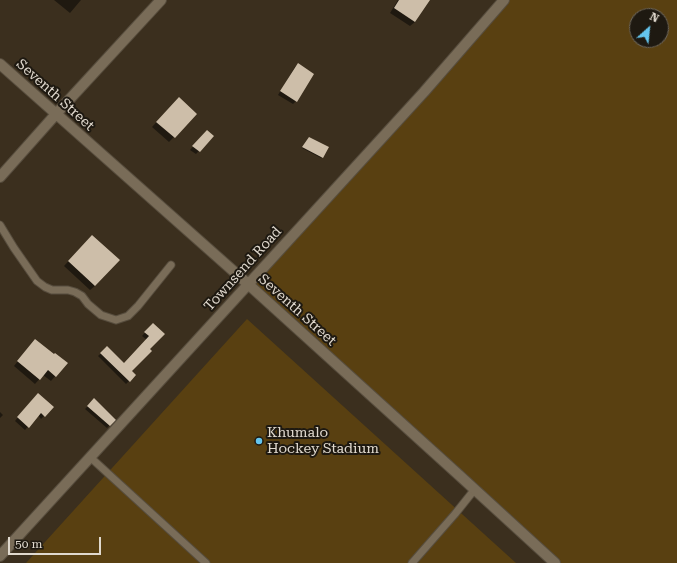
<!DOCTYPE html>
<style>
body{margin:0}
#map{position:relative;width:677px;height:563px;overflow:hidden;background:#3b2f1e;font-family:"Roboto Serif",serif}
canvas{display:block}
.north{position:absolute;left:629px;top:8px;width:40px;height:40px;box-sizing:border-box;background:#1e1911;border:1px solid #6c665d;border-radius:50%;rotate:27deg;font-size:11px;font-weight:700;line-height:16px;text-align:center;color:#e0d9ce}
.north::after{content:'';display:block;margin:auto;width:14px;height:18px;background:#64c5ee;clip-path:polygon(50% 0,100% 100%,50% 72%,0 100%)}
.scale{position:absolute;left:8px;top:537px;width:93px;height:18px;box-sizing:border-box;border:2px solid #e0d9ce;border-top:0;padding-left:5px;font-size:12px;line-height:14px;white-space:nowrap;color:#e0d9ce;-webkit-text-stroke:3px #1e1911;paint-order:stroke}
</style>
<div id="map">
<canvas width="677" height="563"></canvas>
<div class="north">N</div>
<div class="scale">50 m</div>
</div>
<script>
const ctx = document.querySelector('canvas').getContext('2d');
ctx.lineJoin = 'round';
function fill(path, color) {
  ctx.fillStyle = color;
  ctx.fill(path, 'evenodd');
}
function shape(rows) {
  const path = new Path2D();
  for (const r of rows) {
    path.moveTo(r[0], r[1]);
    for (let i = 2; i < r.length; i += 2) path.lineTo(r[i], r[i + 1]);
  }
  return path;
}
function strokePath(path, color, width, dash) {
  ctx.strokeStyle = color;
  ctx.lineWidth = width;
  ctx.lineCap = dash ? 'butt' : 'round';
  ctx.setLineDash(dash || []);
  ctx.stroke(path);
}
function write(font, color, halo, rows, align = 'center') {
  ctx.font = font + ' "Roboto Serif",serif';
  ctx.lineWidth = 4;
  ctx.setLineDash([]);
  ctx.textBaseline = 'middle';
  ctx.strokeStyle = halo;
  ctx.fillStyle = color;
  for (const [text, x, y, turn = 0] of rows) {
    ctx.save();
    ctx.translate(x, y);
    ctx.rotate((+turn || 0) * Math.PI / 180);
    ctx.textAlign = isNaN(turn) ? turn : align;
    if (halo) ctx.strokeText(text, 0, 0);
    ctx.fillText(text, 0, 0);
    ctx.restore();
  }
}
const green = shape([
 [506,0,677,0,677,563,554,563,248,284],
 [637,16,661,16,661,40,637,40],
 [247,319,516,563,26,563]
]);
const shadow = shape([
 [54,0,81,0,70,13],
 [398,0,429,0,415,22,410,26,390,13],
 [298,65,313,74,296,101,293,104,278,95,295,67],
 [174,103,196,114,169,142,152,127],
 [204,134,213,136,196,154,190,150],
 [308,140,322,157,321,158,302,148],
 [92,236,95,286,90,290,64,266],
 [153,324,149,349,131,371,135,375,126,384,98,356,107,348,124,364,147,340,142,336],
 [31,345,66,363,51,381,43,375,35,384,14,366],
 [35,397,44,416,41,419,38,415,25,430,15,421],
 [94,400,114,420,107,428,85,409],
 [0,412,3,415,0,418]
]);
const building = shape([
 [399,0,430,0,415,22,394,8],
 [298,63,314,74,297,102,280,91],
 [179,97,197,114,175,138,156,122],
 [207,130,214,136,200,152,192,146],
 [309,137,329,147,323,158,302,147],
 [92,235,120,260,95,286,68,261],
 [153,323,165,334,150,349,152,351,132,371,136,375,130,382,100,353,107,346,124,363,149,336,144,332],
 [35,339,54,354,55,353,68,363,56,377,48,370,40,380,17,361],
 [38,393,54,407,45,417,41,413,29,428,17,417],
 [94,398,116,420,110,426,87,406]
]);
const lane = shape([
 [0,225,14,248,37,281,45,287,52,290,68,290,75,292,82,296,88,304,101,315,116,320,128,316,138,306,171,265],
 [90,457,206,563],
 [412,563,455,514,475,489]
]);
const street = shape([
 [0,64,248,284,460,476,555,563],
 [0,177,56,114,161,0],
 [0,556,424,92,504,0]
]);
const markers = [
 [259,441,4,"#64c5ee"]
];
const streetNames = [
 ["Seventh Street",55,95,42],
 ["Townsend Road",243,269,-48],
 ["Seventh Street",297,310,42]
];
const poiNames = [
 ["Khumalo",267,433],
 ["Hockey Stadium",267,449]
];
fill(green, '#594011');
fill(shadow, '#0007');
fill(building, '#cdbea9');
strokePath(lane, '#574d3e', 9);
strokePath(street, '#574d3e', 12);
strokePath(lane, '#796c58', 7);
strokePath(street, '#796c58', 10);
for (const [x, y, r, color] of markers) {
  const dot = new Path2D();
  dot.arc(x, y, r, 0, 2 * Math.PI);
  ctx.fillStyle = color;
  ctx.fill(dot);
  strokePath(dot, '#1e1911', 1.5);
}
write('14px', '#e0d9ce', '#1e1911', streetNames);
write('14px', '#e0d9ce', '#1e1911', poiNames, 'left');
</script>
